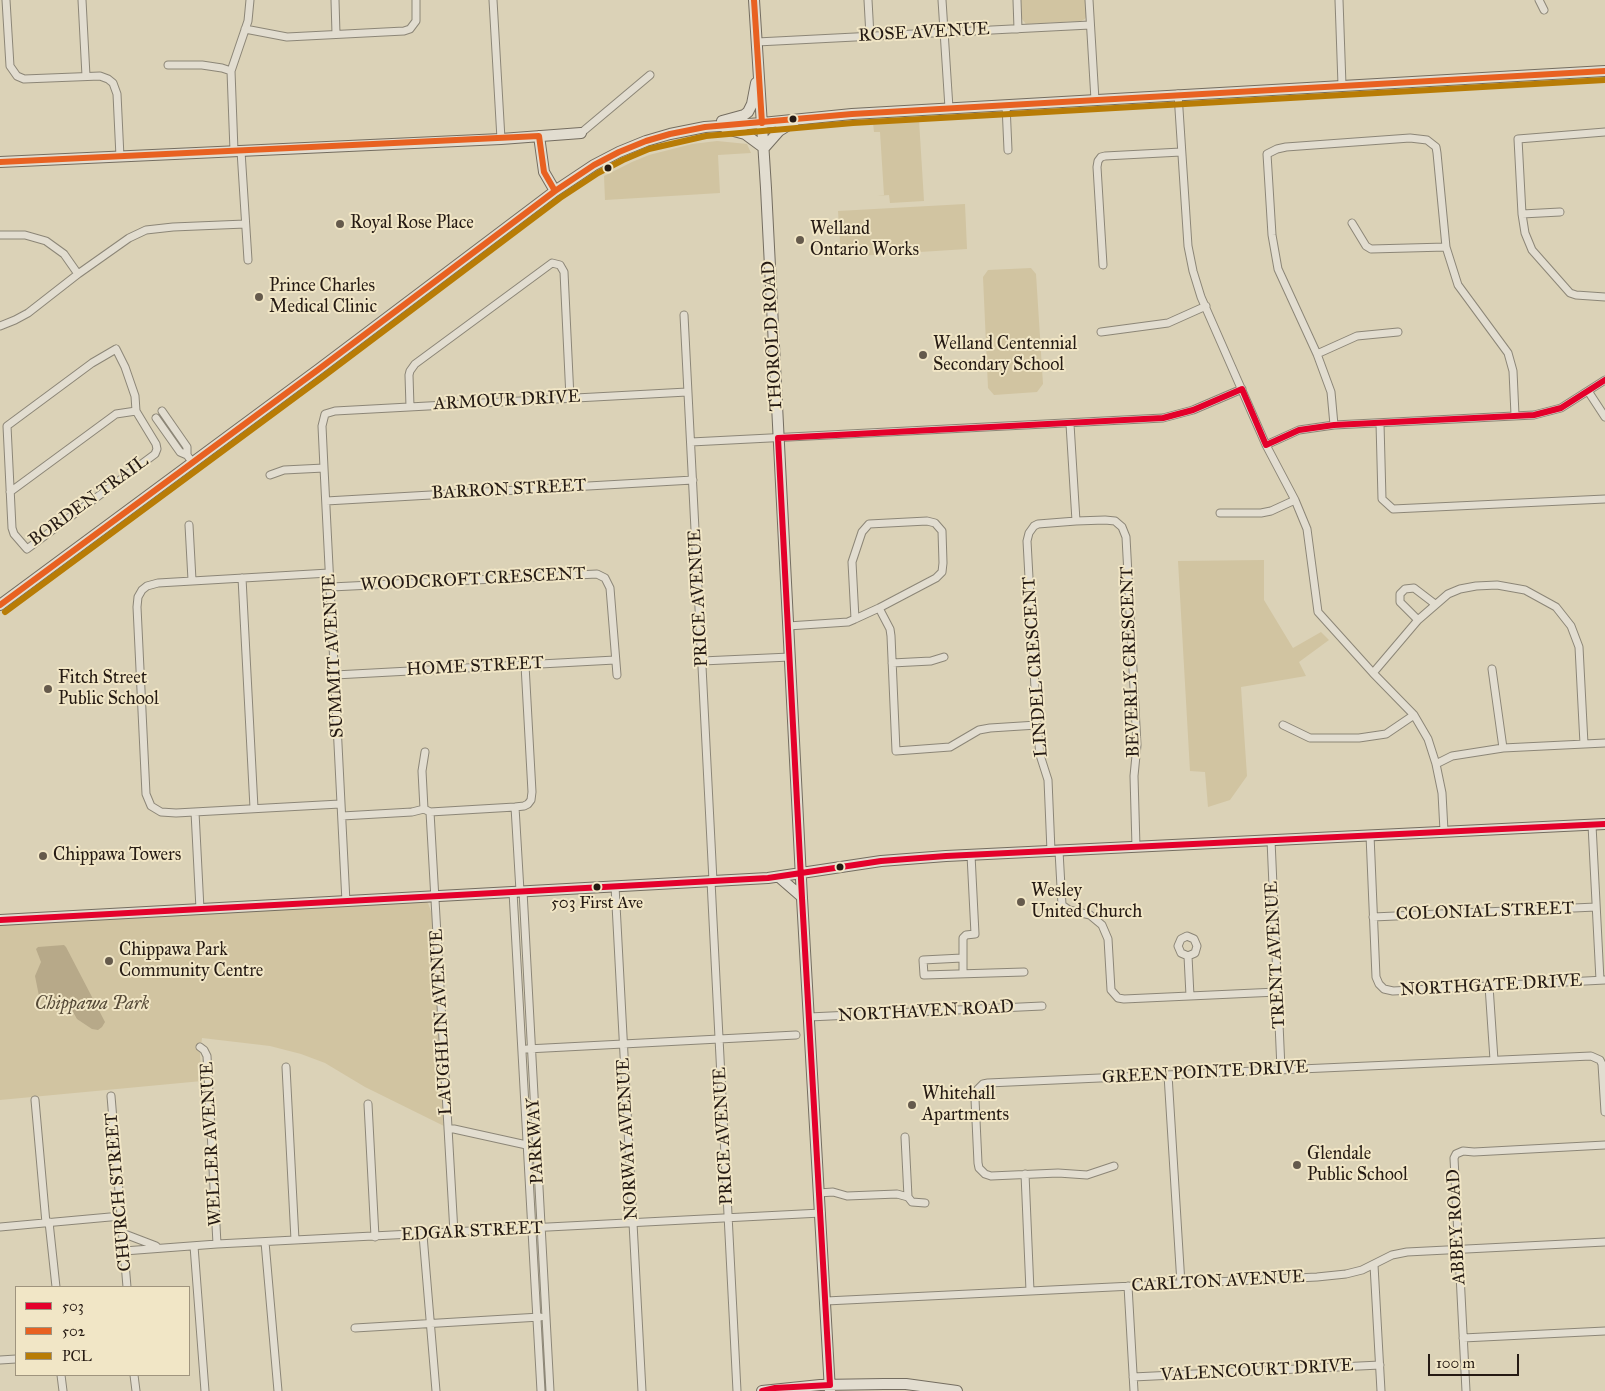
<!DOCTYPE html>
<style>
body{margin:0}
#map{position:relative;width:1605px;height:1391px;overflow:hidden;background:#dbd2b7;font-family:"IM FELL Great Primer",serif}
canvas{display:block}
.legend{position:absolute;left:15px;top:1286px;width:175px;height:90px;box-sizing:border-box;background:#f1e6c6;border:1px solid #9f947e;margin:0;padding:6px 9px;list-style:none;font-size:15px;color:#251a13}
.legend li{display:flex;align-items:center;gap:10px;height:25px}
.legend b{width:25px;border:1px solid #9f947e}
.scale{position:absolute;left:1428px;top:1354px;width:91px;height:22px;box-sizing:border-box;border:2px solid #251a13;border-top:0;padding-left:6px;font-size:15px;line-height:18px;white-space:nowrap;color:#251a13;-webkit-text-stroke:4px #f1e6c6;paint-order:stroke}
</style>
<div id="map">
<canvas width="1605" height="1391"></canvas>
<ul class="legend">
<li><b style="height:6px;background:#e4002b"></b>503</li>
<li><b style="height:6px;background:#e86121"></b>502</li>
<li><b style="height:6px;background:#b87c06"></b>PCL</li>
</ul>
<div class="scale">100 m</div>
</div>
<script>
const ctx = document.querySelector('canvas').getContext('2d');
ctx.lineJoin = 'round';
function fill(path, color) {
  ctx.fillStyle = color;
  ctx.fill(path, 'evenodd');
}
function shape(rows) {
  const path = new Path2D();
  for (const r of rows) {
    path.moveTo(r[0], r[1]);
    for (let i = 2; i < r.length; i += 2) path.lineTo(r[i], r[i + 1]);
  }
  return path;
}
function strokePath(path, color, width, dash) {
  ctx.strokeStyle = color;
  ctx.lineWidth = width;
  ctx.lineCap = dash ? 'butt' : 'round';
  ctx.setLineDash(dash || []);
  ctx.stroke(path);
}
function write(font, color, halo, rows, align = 'center') {
  ctx.font = font + ' "IM FELL Great Primer",serif';
  ctx.lineWidth = 4;
  ctx.setLineDash([]);
  ctx.textBaseline = 'middle';
  ctx.strokeStyle = halo;
  ctx.fillStyle = color;
  for (const [text, x, y, turn = 0] of rows) {
    ctx.save();
    ctx.translate(x, y);
    ctx.rotate((+turn || 0) * Math.PI / 180);
    ctx.textAlign = isNaN(turn) ? turn : align;
    if (halo) ctx.strokeText(text, 0, 0);
    ctx.fillText(text, 0, 0);
    ctx.restore();
  }
}
const green = shape([
 [1021,0,1086,0,1087,15,1085,19,1081,21,1026,24,1022,19],
 [919,120,924,201,890,203,889,195,877,196,884,195,880,132,874,132,873,123],
 [717,141,747,144,751,153,718,155,720,193,605,200,604,176,632,162,649,155,692,144],
 [965,204,967,249,841,257,838,211],
 [1031,268,1036,274,1043,384,1037,392,994,395,988,388,983,277,988,270],
 [1264,560,1264,600,1293,648,1321,632,1329,640,1299,662,1306,676,1241,687,1247,776,1230,800,1208,807,1205,772,1190,771,1178,561],
 [425,901,428,903,432,914,444,1126,365,1087,325,1063,301,1054,270,1046,202,1038,200,1054,202,1081,0,1100,0,924]
]);
const water = shape([
 [64,945,66,947,105,1022,102,1027,98,1030,92,1029,77,1019,69,1005,56,1007,39,996,35,976,41,962,36,949,38,947]
]);
const street = shape([
 [6,0,10,66,17,76,24,79,100,76,108,79,113,83,117,94,120,157],
 [82,0,86,76],
 [335,0,336,34],
 [493,0,501,139],
 [868,0,870,36],
 [942,0,949,108],
 [1017,0,1018,29],
 [1089,0,1095,100],
 [1339,0,1342,85],
 [1539,0,1544,10],
 [245,29,287,37,404,31,410,29,416,21,416,0],
 [757,42,1090,25],
 [168,65,202,65,222,68,231,71],
 [1178,94,1188,246,1193,271,1201,297,1266,445,1295,500,1307,529,1318,612,1373,673,1414,715,1428,739,1436,764,1442,793,1444,831],
 [1006,105,1008,150],
 [1605,132,1518,139,1522,214,1525,233,1532,250,1570,293,1576,295,1605,297],
 [581,133,650,75],
 [234,151,231,71,248,21,250,0],
 [241,151,248,260],
 [1522,214,1560,212],
 [1352,223,1366,246,1371,249,1446,247],
 [0,235,25,235,46,241,64,254,78,274],
 [1103,265,1097,167,1098,161,1101,157,1105,156,1181,152],
 [684,315,713,881],
 [0,326,15,320,28,313,78,274,129,238,146,230,173,227,245,224],
 [1101,332,1168,323,1206,306],
 [116,349,125,367,135,396,136,411,156,444,157,449,155,454,27,549,14,534,12,528,7,426,92,363,116,349],
 [1317,354,1357,336,1398,332],
 [1588,391,1605,417],
 [410,407,409,375,410,371,415,364,552,263,560,265,564,272,570,398],
 [162,411,187,447,187,455],
 [156,418,180,452,187,455,192,462],
 [1380,423,1382,499,1393,509,1605,499],
 [1070,424,1076,521],
 [1334,425,1331,392,1317,354,1278,269,1272,235,1267,154,1277,149,1286,147,1410,138,1427,140,1436,147,1437,153,1446,247,1458,285,1508,353,1513,371,1515,415],
 [691,442,1163,418,1193,410,1242,389],
 [1266,445,1299,430,1334,425,1534,415,1561,408,1605,380],
 [270,475,284,470,324,468],
 [10,492,116,414,136,411],
 [326,501,693,480],
 [1220,513,1261,513,1271,511,1295,500],
 [189,525,192,580],
 [329,573,158,583,147,586,142,590,138,597,137,607,146,794,151,806,161,812,176,813,340,804],
 [242,578,254,808],
 [331,587,597,574,605,578,610,588,617,675],
 [879,608,890,629,891,636,896,751,950,747,979,730,990,728,1037,725],
 [1418,620,1400,602,1400,594,1405,589,1414,588,1435,604],
 [788,626,848,622,855,619,879,608,936,578,942,572,943,563,942,531,935,523,927,521,869,524,862,532,852,562,855,619],
 [702,661,790,657],
 [892,663,931,661,944,657],
 [1492,669,1503,748],
 [1373,673,1418,620,1448,594,1460,589,1476,586,1497,585,1525,590,1556,607,1571,626,1579,647,1584,744],
 [335,675,615,660],
 [1283,725,1310,738,1359,738,1386,734,1414,715],
 [1436,764,1452,756,1503,748,1605,743],
 [515,807,520,891],
 [424,809,422,771,425,752],
 [195,812,200,909],
 [430,812,454,1233],
 [342,816,412,812,424,809,430,812,515,807,524,806,528,804,531,800,532,792,525,665],
 [1592,825,1600,980],
 [1370,835,1376,977,1379,984,1384,989,1393,991,1605,980],
 [1271,840,1281,1069],
 [1051,851,1048,780,1040,755,1037,725,1027,541,1029,533,1034,526,1038,524,1076,521,1105,520,1115,521,1122,527,1126,537,1137,745,1134,776,1136,847],
 [1059,851,1062,905,1069,910,1090,915,1102,925,1108,939,1111,990,1118,998,1124,999,1277,992],
 [711,881,737,1391],
 [615,886,642,1391],
 [523,891,550,1391],
 [513,892,541,1391],
 [346,902,324,468,322,426,325,414,335,411,687,392],
 [1373,917,1596,907],
 [1188,956,1195,953,1197,946,1194,939,1187,936,1181,939,1178,946,1181,953,1188,956,1190,996],
 [962,958,923,960,924,975,1024,972],
 [963,973,963,938,966,935,975,934,971,855],
 [1489,986,1494,1060],
 [809,1017,1042,1006],
 [200,1047,204,1050,207,1056,217,1244],
 [527,1049,796,1035],
 [286,1067,295,1240],
 [1168,1075,1181,1284],
 [111,1096,127,1287],
 [35,1100,46,1223],
 [368,1104,375,1237],
 [448,1129,454,1129,531,1146],
 [905,1137,908,1197],
 [1114,1166,1087,1175,1058,1173,991,1176,985,1174,979,1168,978,1163,975,1099,978,1089,983,1084,988,1083,1591,1056,1600,1060,1602,1064,1605,1112],
 [1025,1174,1030,1291],
 [819,1193,833,1192,847,1196,897,1194,908,1197,912,1202,925,1203],
 [49,1222,56,1287],
 [0,1227,121,1216],
 [122,1233,156,1246],
 [423,1235,436,1391],
 [265,1242,278,1391],
 [194,1246,205,1391],
 [124,1251,217,1244,821,1213],
 [1374,1265,1381,1391],
 [1128,1286,1134,1391],
 [826,1301,1317,1277,1346,1274,1362,1270,1392,1255,1407,1252,1605,1242],
 [355,1328,540,1317],
 [1463,1338,1605,1331],
 [0,1360,16,1359],
 [61,1375,63,1391],
 [134,1375,136,1391],
 [1133,1377,1380,1365],
 [1466,1391,1454,1158,1456,1154,1463,1151,1474,1152,1605,1145]
]);
const secondary = shape([
 [754,0,766,188,802,898,830,1391],
 [722,121,744,115,748,112,752,104,756,83],
 [726,129,745,134,764,148,779,131,795,121],
 [539,136,544,172,555,191],
 [0,162,501,139,581,133],
 [0,605,319,369,555,191,594,165,619,152,646,141,670,134,705,127,762,123,852,114,1605,71],
 [779,877,802,897],
 [0,920,768,878,881,861,946,856,1605,824],
 [762,1391,820,1385,884,1384,906,1384,957,1391]
]);
const bus1 = shape([
 [0,920,768,878,881,861,946,856,1605,824],
 [762,1391,775,1388,830,1385,802,898,778,438,1163,418,1193,410,1242,389,1266,445,1299,430,1334,425,1534,415,1561,408,1605,380]
]);
const bus2 = shape([
 [754,0,762,123],
 [0,162,539,136,544,172,555,191],
 [0,605,319,369,555,191,594,165,619,152,646,141,670,134,705,127,852,114,1605,71]
]);
const bus3 = shape([
 [5,612,324,376,560,198,598,173,623,160,649,149,706,136,853,123,1605,80]
]);
const markers = [
 [793,119,4.5,"#251a13"],
 [608,168,4.5,"#251a13"],
 [340,224,5,"#655a4c"],
 [800,240,5,"#655a4c"],
 [259,297,5,"#655a4c"],
 [923,355,5,"#655a4c"],
 [48,689,5,"#655a4c"],
 [43,856,5,"#655a4c"],
 [840,867,4.5,"#251a13"],
 [597,887,4.5,"#251a13"],
 [1021,902,5,"#655a4c"],
 [109,961,5,"#655a4c"],
 [912,1105,5,"#655a4c"],
 [1297,1165,5,"#655a4c"]
];
const busNames = [
 ["503 First Ave",597,904]
];
const streetNames = [
 ["ROSE AVENUE",924,33,-3],
 ["THOROLD ROAD",773,336,-93],
 ["ARMOUR DRIVE",507,401,-3],
 ["BARRON STREET",509,490,-3],
 ["BORDEN TRAIL",89,501,-36],
 ["WOODCROFT CRESCENT",473,580,-3],
 ["PRICE AVENUE",699,598,-93],
 ["SUMMIT AVENUE",334,656,-93],
 ["BEVERLY CRESCENT",1131,662,-92],
 ["HOME STREET",475,667,-3],
 ["LINDEL CRESCENT",1036,667,-94],
 ["COLONIAL STREET",1485,912,-2],
 ["TRENT AVENUE",1276,955,-93],
 ["NORTHGATE DRIVE",1491,986,-3],
 ["NORTHAVEN ROAD",926,1012,-3],
 ["LAUGHLIN AVENUE",442,1022,-93],
 ["GREEN POINTE DRIVE",1205,1073,-3],
 ["PRICE AVENUE",724,1136,-93],
 ["NORWAY AVENUE",628,1139,-93],
 ["PARKWAY",536,1141,-93],
 ["WELLER AVENUE",212,1144,-93],
 ["CHURCH STREET",119,1192,-95],
 ["ABBEY ROAD",1457,1227,-93],
 ["EDGAR STREET",472,1232,-3],
 ["CARLTON AVENUE",1218,1282,-3],
 ["VALENCOURT DRIVE",1257,1371,-3]
];
const poiNames = [
 ["Royal Rose Place",350,224],
 ["Welland",810,230],
 ["Ontario Works",810,251],
 ["Prince Charles",269,287],
 ["Medical Clinic",269,308],
 ["Welland Centennial",933,345],
 ["Secondary School",933,366],
 ["Fitch Street",58,679],
 ["Public School",58,700],
 ["Chippawa Towers",53,856],
 ["Wesley",1031,892],
 ["United Church",1031,913],
 ["Chippawa Park",119,951],
 ["Community Centre",119,972],
 ["Whitehall",922,1095],
 ["Apartments",922,1116],
 ["Glendale",1307,1155],
 ["Public School",1307,1176]
];
const parkNames = [
 ["Chippawa Park",92,1005]
];
fill(green, '#d1c4a1');
fill(water, '#b7a989');
strokePath(street, '#8c8677', 9);
strokePath(secondary, '#746d60', 12);
strokePath(street, '#e2ddd0', 7);
strokePath(secondary, '#e2ddd0', 10);
strokePath(bus1, '#e4002b', 6);
strokePath(bus2, '#e86121', 6);
strokePath(bus3, '#b87c06', 6);
for (const [x, y, r, color] of markers) {
  const dot = new Path2D();
  dot.arc(x, y, r, 0, 2 * Math.PI);
  ctx.fillStyle = color;
  ctx.fill(dot);
  strokePath(dot, '#f1e6c6', 2);
}
write('17px', '#251a13', '#f1e6c6', busNames);
write('18px', '#251a13', '#f1e6c6', streetNames);
write('18px', '#251a13', '#f1e6c6', poiNames, 'left');
write('italic 18px', '#564a38', '#f1e6c6', parkNames);
</script>
